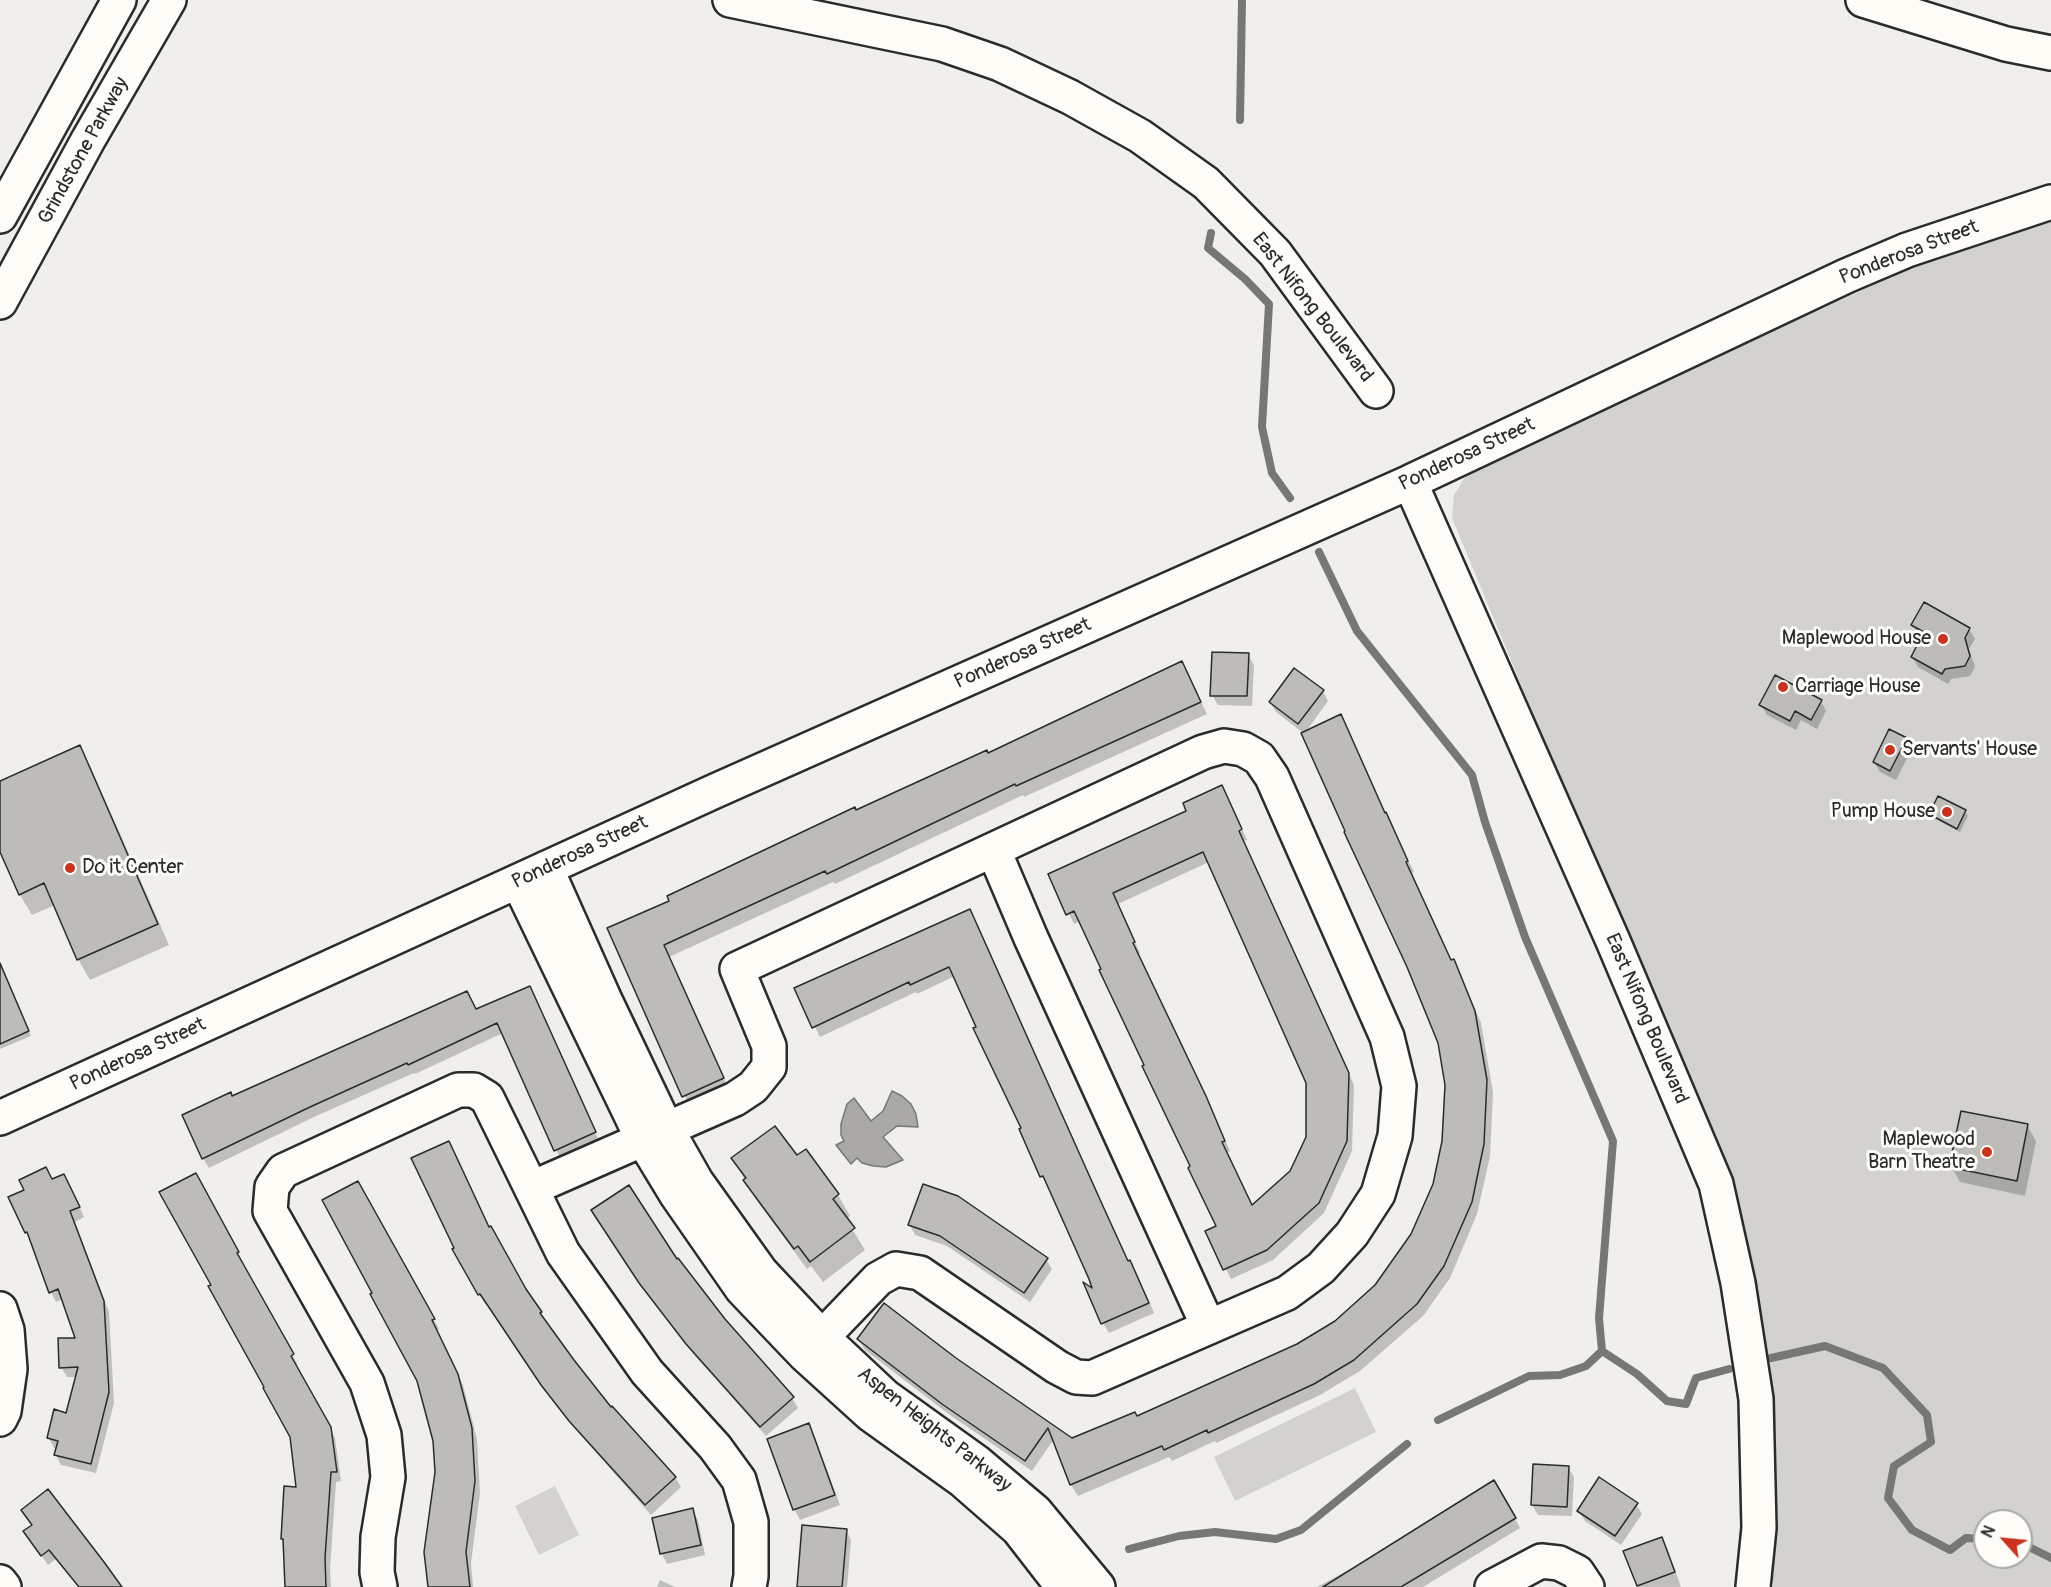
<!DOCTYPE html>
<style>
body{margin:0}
#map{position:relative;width:2051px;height:1587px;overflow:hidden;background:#f0efeb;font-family:Pangolin,sans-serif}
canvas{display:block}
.north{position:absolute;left:1973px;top:1509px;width:60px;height:60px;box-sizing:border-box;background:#fdfcf7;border:2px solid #a9a8a5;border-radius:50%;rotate:297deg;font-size:16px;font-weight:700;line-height:24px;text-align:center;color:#2b2b2b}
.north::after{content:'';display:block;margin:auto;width:21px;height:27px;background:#c8321e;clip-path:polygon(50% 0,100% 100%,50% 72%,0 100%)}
</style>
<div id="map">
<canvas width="2051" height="1587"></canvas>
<div class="north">N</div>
</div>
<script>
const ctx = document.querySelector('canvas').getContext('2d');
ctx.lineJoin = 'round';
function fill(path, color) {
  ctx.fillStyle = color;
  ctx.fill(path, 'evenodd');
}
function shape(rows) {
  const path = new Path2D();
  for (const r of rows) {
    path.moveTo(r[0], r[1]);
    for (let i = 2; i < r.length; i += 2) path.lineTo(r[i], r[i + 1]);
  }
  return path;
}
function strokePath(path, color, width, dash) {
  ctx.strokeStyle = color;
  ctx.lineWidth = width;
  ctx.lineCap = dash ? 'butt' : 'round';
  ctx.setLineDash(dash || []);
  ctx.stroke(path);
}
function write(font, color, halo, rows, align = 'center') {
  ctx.font = font + ' Pangolin,sans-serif';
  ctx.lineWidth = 6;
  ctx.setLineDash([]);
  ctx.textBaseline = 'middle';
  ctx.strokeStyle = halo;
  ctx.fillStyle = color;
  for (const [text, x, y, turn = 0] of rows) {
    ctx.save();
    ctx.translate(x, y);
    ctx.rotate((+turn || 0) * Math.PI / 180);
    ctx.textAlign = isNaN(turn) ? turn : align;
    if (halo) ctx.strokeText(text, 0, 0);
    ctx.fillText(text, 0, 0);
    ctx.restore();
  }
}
const green = shape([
 [2051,222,2051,1587,1773,1587,1773,1471,1753,1278,1573,810,1452,518,1454,495,1471,468,1973,240],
 [1985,1521,2021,1521,2021,1557,1985,1557],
 [1355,1388,1376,1432,1235,1501,1214,1457],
 [555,1486,579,1535,539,1555,515,1506]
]);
const water = shape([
 [892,1091,902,1096,911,1104,916,1114,918,1127,897,1126,883,1137,903,1160,886,1167,873,1166,862,1163,857,1158,851,1164,836,1145,844,1141,841,1135,841,1124,847,1104,854,1098,871,1121,883,1111,892,1091]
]);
const shadow = shape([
 [1913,625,1969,629,1975,639,1969,649,1975,667,1970,676,1951,679,1948,684,1918,667,1912,657,1923,638,1919,635],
 [1248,655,1254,665,1252,706,1218,705,1212,695],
 [1182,663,1207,714,1024,797,1023,795,835,884,833,882,669,957,729,1090,690,1107,609,929,671,902,856,812,988,755],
 [1323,691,1328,701,1305,733,1386,814,1414,872,1412,873,1451,961,1453,961,1459,972,1481,1023,1493,1092,1490,1156,1477,1214,1450,1278,1423,1316,1360,1371,1320,1395,1216,1443,1215,1441,1172,1461,1169,1457,1078,1496,1071,1485,1054,1439,1032,1471,950,1415,865,1350,858,1339,955,1359,1072,1440,1137,1418,1298,1345,1336,1322,1376,1286,1413,1235,1434,1185,1444,1141,1446,1085,1439,1042,1408,966,1302,732,1276,712,1270,702],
 [1821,701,1826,711,1817,729,1801,720,1796,730,1767,715,1761,705],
 [1906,739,1912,749,1896,780,1880,772,1874,762],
 [79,747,91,768,169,945,90,980,78,959,55,905,32,915,20,895,0,848,0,782],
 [1227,797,1247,840,1244,841,1354,1085,1352,1151,1324,1213,1273,1260,1231,1279,1207,1232,1218,1227,1192,1167,1080,921,1074,924,1050,875],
 [1209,862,1308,1083,1307,1137,1291,1172,1252,1207,1226,1153,1230,1151,1211,1108,1137,954,1140,953,1118,904],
 [1965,811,1968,816,1960,832,1933,818,1930,814],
 [969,911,1128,1263,1130,1262,1136,1272,1154,1313,1109,1333,1103,1323,1095,1292,1049,1186,1042,1177,1021,1130,1023,1129,955,976,917,994,916,992,820,1037,796,989],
 [0,965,31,1036,0,1049],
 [535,997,600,1143,561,1160,503,1033,415,1074,414,1073,316,1116,209,1168,203,1158,476,1011],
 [2027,1125,2036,1141,2025,1196,1960,1182,1951,1166],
 [805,1151,838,1195,850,1216,846,1219,865,1250,823,1282,811,1266,807,1269,757,1201,733,1159,797,1157],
 [195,1175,243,1262,241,1263,298,1365,296,1366,335,1438,341,1481,336,1482,330,1569,331,1587,286,1587,284,1542,282,1539,298,1489,291,1437,213,1285],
 [52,1181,70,1185,84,1217,75,1222,109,1312,114,1403,96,1473,61,1465,56,1455,57,1449,54,1448,49,1438,67,1415,77,1377,67,1377,61,1367,77,1339,63,1299,56,1302,51,1292,32,1242,26,1232],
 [357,1183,439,1329,436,1331,463,1385,477,1439,480,1493,471,1563,473,1587,430,1587,436,1472,434,1440,418,1380],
 [910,1225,1046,1259,1052,1269,1030,1302,947,1246,915,1235],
 [490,1229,546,1323,611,1409,675,1477,681,1487,651,1515,577,1431,547,1392,487,1303,485,1304,454,1250],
 [676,1261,723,1319,792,1398,798,1408,766,1436,694,1355,647,1293],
 [809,1425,814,1435,840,1505,800,1520,795,1510,769,1440],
 [1568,1467,1574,1477,1572,1516,1538,1515,1532,1505],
 [1494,1482,1520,1528,1423,1587,1317,1587,1352,1568,1353,1570],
 [1636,1504,1642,1514,1621,1545,1585,1521,1579,1511],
 [692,1510,698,1520,705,1555,667,1564,662,1554,654,1519],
 [846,1530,851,1540,847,1587,799,1587],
 [25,1532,120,1587,79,1587,56,1559,48,1565],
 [1661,1538,1667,1548,1681,1587,1637,1587],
 [660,1580,675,1587,657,1587]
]);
const stream = shape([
 [1240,120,1242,0],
 [1211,233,1208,248,1245,279,1269,304,1262,427,1272,473,1290,498],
 [1319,552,1357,631,1472,775,1485,822,1525,937,1613,1141,1599,1318,1602,1351,1637,1374,1667,1401,1686,1404,1696,1378,1729,1369],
 [1771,1358,1825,1346,1883,1368,1927,1415,1931,1442,1894,1466,1888,1498,1912,1530,1950,1550,1966,1538,1985,1539],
 [1438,1420,1529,1376,1560,1375,1586,1366,1602,1351],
 [2021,1543,2051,1558],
 [1129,1549,1179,1536,1215,1532,1276,1539,1301,1530,1407,1444]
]);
const building = shape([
 [1924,602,1970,628,1965,638,1970,656,1965,666,1945,669,1942,674,1911,657,1924,632,1911,625,1924,602],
 [1212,652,1249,653,1247,696,1210,696,1212,652],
 [1182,661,1201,702,1016,786,1015,784,827,874,825,871,664,945,724,1078,682,1097,607,928,669,901,667,896,855,807,856,810,987,750,988,753,1182,661],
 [1294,668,1324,690,1298,724,1269,702,1294,668],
 [1775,675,1822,700,1811,720,1795,711,1790,721,1759,705,1775,675],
 [1341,714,1385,813,1386,812,1408,861,1406,862,1451,960,1454,959,1475,1011,1487,1080,1484,1144,1472,1202,1444,1266,1417,1304,1354,1360,1314,1384,1208,1433,1207,1430,1164,1450,1162,1446,1070,1485,1048,1428,1025,1461,942,1404,857,1339,884,1303,956,1358,1072,1438,1135,1412,1137,1416,1297,1344,1335,1321,1375,1285,1411,1234,1433,1184,1442,1141,1445,1085,1438,1043,1407,967,1344,832,1345,831,1301,733,1341,714],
 [1889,729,1907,738,1890,771,1873,762,1889,729],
 [80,745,158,924,77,960,44,883,19,895,0,852,0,781,80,745],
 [1222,785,1242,829,1239,831,1349,1073,1347,1141,1319,1203,1267,1250,1223,1270,1205,1231,1216,1226,1188,1168,1190,1166,1142,1066,1144,1065,1099,970,1101,969,1074,911,1066,915,1048,874,1186,811,1183,803,1222,785],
 [1203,852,1306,1083,1306,1137,1290,1171,1252,1205,1222,1142,1225,1141,1206,1096,1133,943,1135,942,1113,893,1203,852],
 [1938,796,1966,810,1957,829,1929,814,1938,796],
 [970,909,1102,1204,1128,1261,1130,1260,1149,1303,1101,1324,1083,1282,1092,1288,1089,1279,1043,1176,1040,1177,1019,1129,1021,1128,973,1028,976,1027,949,967,910,985,909,982,812,1028,794,988,970,909],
 [0,963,29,1031,0,1044,0,963],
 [530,986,596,1132,554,1151,497,1023,408,1065,407,1063,310,1107,202,1159,182,1115,231,1092,232,1096,467,991,476,1009,530,986],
 [1961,1111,2028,1124,2017,1181,1949,1167,1961,1111],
 [775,1126,797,1155,806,1149,839,1194,833,1199,855,1228,810,1262,798,1246,794,1249,743,1180,746,1178,731,1158,775,1126],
 [449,1141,489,1227,491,1226,526,1289,542,1312,540,1313,574,1360,611,1407,612,1406,676,1477,645,1505,569,1421,541,1385,480,1294,478,1295,452,1249,454,1248,411,1158,449,1141],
 [46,1167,52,1179,64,1174,80,1207,70,1211,104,1301,109,1392,91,1464,54,1455,58,1441,47,1438,54,1409,66,1413,78,1367,59,1368,58,1338,75,1338,58,1289,49,1293,27,1232,25,1233,8,1197,24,1190,19,1180,46,1167],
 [196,1173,239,1252,237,1253,294,1354,291,1356,331,1427,337,1472,331,1472,325,1558,326,1587,285,1587,283,1539,281,1539,284,1486,296,1487,290,1437,263,1388,264,1387,208,1286,211,1285,159,1192,196,1173],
 [358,1181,435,1319,432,1320,458,1374,472,1428,475,1481,466,1552,470,1587,428,1587,424,1552,435,1472,433,1441,417,1381,370,1294,372,1293,322,1200,358,1181],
 [923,1184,958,1196,1048,1258,1024,1293,940,1236,908,1225,923,1184],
 [629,1185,677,1259,678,1258,725,1319,794,1397,760,1427,686,1344,639,1283,591,1210,629,1185],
 [809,1423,835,1495,793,1510,767,1439,809,1423],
 [1533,1464,1569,1466,1567,1507,1531,1505,1533,1464],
 [1599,1477,1638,1503,1615,1536,1577,1511,1599,1477],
 [1494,1480,1516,1518,1401,1587,1323,1587,1494,1480],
 [48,1489,104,1562,122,1587,79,1587,49,1550,41,1556,23,1531,32,1525,21,1510,48,1489],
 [693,1508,701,1545,660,1554,652,1518,693,1508],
 [802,1525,847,1529,842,1587,797,1587,802,1525],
 [1662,1537,1675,1572,1637,1586,1623,1551,1662,1537]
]);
const minor = shape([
 [730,0,942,44,1000,64,1070,97,1140,136,1206,183,1275,253,1376,391],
 [1410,482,1613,941,1716,1184,1738,1283,1756,1399,1759,1528,1753,1587],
 [994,851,1031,938,1208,1326],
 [546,868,604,998,666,1128,696,1181,761,1272,822,1337,886,1397,978,1463,1035,1511,1098,1587],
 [518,881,642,1138,676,1194,742,1289,805,1355,870,1414,962,1480,1018,1529,1063,1587],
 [0,1118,715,791,1410,482,1846,276,1907,250,2051,202],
 [532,1188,735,1099,753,1087,769,1067,769,1046,737,969,1203,752,1224,746,1243,749,1259,758,1272,777,1387,1037,1399,1086,1395,1136,1378,1194,1352,1234,1321,1268,1287,1293,1092,1378,1076,1377,1057,1367,920,1273,896,1269,878,1279,805,1355],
 [0,1309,7,1330,10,1369,4,1411,0,1419],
 [0,1582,4,1587],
 [380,1587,377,1572,378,1537,388,1477,384,1435,367,1383,270,1211,272,1187,283,1171,458,1090,474,1090,487,1098,563,1253,647,1372,715,1447,739,1480,751,1522,751,1576,749,1587],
 [1492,1587,1541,1561,1559,1563,1577,1572,1587,1587]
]);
const major = shape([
 [0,216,119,0],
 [0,302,88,140,169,0]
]);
const highway = shape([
 [1863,0,2006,44,2051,53]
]);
const markers = [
 [1943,639,6,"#c8321e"],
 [1783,687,6,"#c8321e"],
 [1890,750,6,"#c8321e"],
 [1947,812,6,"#c8321e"],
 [70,868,6,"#c8321e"],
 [1987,1152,6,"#c8321e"]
];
const streetNames = [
 ["Grindstone Parkway",84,151,-61],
 ["Ponderosa Street",1909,253,-21],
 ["East Nifong Boulevard",1312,308,52],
 ["Ponderosa Street",1467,455,-25],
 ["Ponderosa Street",1023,654,-24],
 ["Ponderosa Street",580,853,-25],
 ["East Nifong Boulevard",1646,1019,67],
 ["Ponderosa Street",138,1055,-25],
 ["Aspen Heights Parkway",934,1430,38]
];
const poiNames = [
 ["Maplewood House",1931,639],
 ["Carriage House",1795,687,"left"],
 ["Servants' House",1902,750,"left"],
 ["Pump House",1935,812],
 ["Do it Center",82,868,"left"],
 ["Maplewood",1975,1140],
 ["Barn Theatre",1975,1163]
];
fill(green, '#d3d2cf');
fill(water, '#aaa9a7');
strokePath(water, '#777775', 1.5);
fill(shadow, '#0003');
strokePath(stream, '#777775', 8);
fill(building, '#bdbcb8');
strokePath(building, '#2b2b2b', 1.5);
strokePath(minor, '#2b2b2b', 38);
strokePath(major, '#2b2b2b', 38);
strokePath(highway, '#2b2b2b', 38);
strokePath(minor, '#fdfcf7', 33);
strokePath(major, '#fdfcf7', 33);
strokePath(highway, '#fdfcf7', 33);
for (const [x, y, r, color] of markers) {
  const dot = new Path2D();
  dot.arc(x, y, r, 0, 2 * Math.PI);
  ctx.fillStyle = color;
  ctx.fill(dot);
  strokePath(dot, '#fdfcf7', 2);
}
write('20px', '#2b2b2b', '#fdfcf7', streetNames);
write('20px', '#2b2b2b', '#fdfcf7', poiNames, 'right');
</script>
